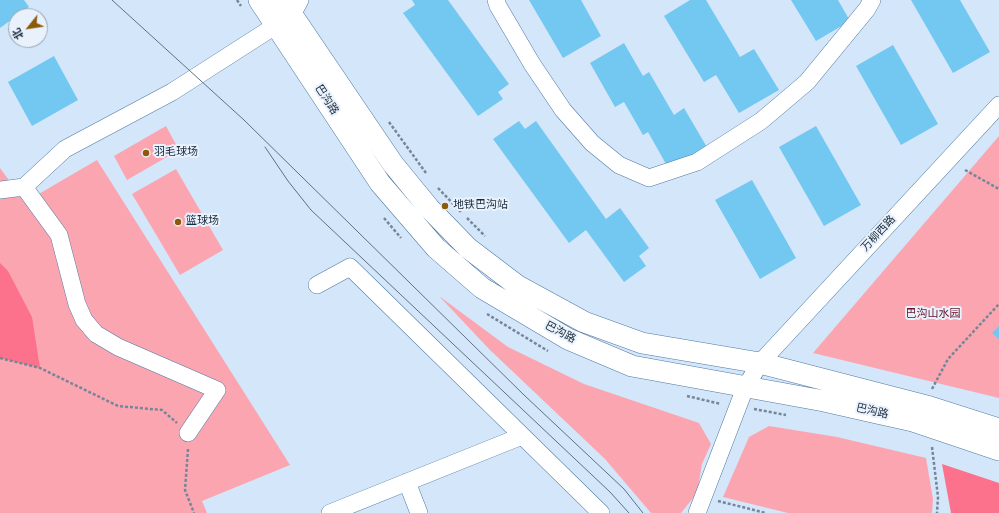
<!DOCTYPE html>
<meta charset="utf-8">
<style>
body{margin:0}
#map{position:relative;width:999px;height:513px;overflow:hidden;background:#d4e6f9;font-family:"Source Sans 3","Noto Sans SC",sans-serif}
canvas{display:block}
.north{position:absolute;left:8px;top:8px;width:40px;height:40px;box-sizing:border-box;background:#e9f2fc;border:1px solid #96a2af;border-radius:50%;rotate:240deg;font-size:11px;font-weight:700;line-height:16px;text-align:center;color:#192a3c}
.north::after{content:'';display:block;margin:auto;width:14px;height:18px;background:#8d5a08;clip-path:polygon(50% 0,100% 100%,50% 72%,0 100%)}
</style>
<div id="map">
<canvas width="999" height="513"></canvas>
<div class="north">北</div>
</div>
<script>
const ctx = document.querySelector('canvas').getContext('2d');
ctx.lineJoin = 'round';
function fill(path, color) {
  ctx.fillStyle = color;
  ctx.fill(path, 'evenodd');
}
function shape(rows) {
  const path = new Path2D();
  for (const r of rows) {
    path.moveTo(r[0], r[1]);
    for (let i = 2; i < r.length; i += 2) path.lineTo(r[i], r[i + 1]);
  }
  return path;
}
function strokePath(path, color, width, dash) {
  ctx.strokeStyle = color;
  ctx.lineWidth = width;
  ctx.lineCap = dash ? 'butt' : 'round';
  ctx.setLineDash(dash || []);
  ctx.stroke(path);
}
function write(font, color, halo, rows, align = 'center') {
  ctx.font = font + ' "Source Sans 3","Noto Sans SC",sans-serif';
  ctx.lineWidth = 4;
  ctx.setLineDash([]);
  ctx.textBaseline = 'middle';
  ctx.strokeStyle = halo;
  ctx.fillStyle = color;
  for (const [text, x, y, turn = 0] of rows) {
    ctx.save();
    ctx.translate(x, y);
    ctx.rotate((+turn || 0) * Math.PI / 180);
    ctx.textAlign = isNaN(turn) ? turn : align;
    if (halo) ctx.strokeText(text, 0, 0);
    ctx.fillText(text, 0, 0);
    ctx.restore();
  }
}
const green = shape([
 [166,126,179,150,127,180,114,156],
 [999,136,999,398,813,353],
 [97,160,290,465,202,501,207,513,0,513,0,168,25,202],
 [176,169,223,250,180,275,132,194],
 [439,296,508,347,584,384,699,423,711,444,702,464,697,493,681,513,651,513,605,459,490,350],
 [769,426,837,437,926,458,933,499,932,513,788,513,723,497,749,437]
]);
const forest = shape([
 [0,263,8,271,32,317,40,368,0,358],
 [942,464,999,483,999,513,951,513]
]);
const building = shape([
 [0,0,24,0,29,7,0,28],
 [412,0,448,0,509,84,498,92,503,99,478,116,403,13,415,5],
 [529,0,581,0,601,36,563,58],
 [690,0,706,0,740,57,754,49,779,90,739,113,716,75,704,82,664,16],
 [791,0,838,0,850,21,816,41],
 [911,0,960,0,990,52,953,73],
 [624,43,643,76,649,72,674,115,684,108,708,149,670,171,648,132,643,135,624,102,615,107,590,63],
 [893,45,938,124,901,145,856,66],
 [54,56,78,100,32,126,8,82],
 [519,121,525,129,536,121,606,219,620,208,649,248,639,256,646,266,624,282,586,230,569,243,493,139],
 [816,126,861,205,824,226,779,147],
 [752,180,796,258,760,279,715,200],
 [999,326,999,339,992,333]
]);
const path = shape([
 [237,0,241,6],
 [389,122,426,173],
 [965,170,999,189],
 [438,188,461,212],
 [384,218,401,238],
 [467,218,485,236],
 [487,314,548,351],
 [0,358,40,368,118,406,162,410,177,423],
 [932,389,948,359,999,304],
 [687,396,721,404],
 [754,409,786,415],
 [932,447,938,497,937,513],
 [188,449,185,490,194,513],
 [718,501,766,513]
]);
const minor = shape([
 [496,0,498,6,532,64,563,110,592,143,619,165,649,178,697,162,761,121,807,82,867,9,872,0],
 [24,187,65,149,172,92,292,15,300,0],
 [0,190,24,187,59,235,77,304,84,320,96,334,118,347,217,390,188,433],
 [317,285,350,267,601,513],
 [407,482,419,513],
 [330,513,522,436],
 [697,513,745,388,760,363,999,105]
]);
const major = shape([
 [259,0,380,183,436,248,482,288,568,339,632,366,824,401,877,413,913,421,999,450],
 [282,0,393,164,429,208,468,248,518,286,584,322,642,343,760,363,930,407,999,429]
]);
const tram = shape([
 [112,0,244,120,524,395,624,489,643,513],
 [265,147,288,181,311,210,610,492,629,513]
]);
const markers = [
 [146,153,4,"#8d5a08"],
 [445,206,4,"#8d5a08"],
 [178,222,4,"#8d5a08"]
];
const streetNames = [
 ["巴沟路",326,100,57],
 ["万柳西路",879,234,-47],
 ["巴沟路",560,333,28],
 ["巴沟路",872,412,13]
];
const poiNames = [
 ["羽毛球场",154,153],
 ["地铁巴沟站",453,206],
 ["篮球场",186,222]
];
const parkNames = [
 ["巴沟山水园",933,315]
];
fill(green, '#fba5b1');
fill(forest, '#fc728c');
fill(building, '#72c8f1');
strokePath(minor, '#4f79a4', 18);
strokePath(major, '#4f79a4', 22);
strokePath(path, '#758699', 2.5, [3, 2]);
strokePath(minor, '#fff', 17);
strokePath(major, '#fff', 21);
strokePath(tram, '#5f7082', 1);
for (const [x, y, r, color] of markers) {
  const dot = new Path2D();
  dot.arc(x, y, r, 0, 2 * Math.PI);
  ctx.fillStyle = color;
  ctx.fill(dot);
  strokePath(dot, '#e9f2fc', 1.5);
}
write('11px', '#192a3c', '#e9f2fc', streetNames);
write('11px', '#192a3c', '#e9f2fc', poiNames, 'left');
write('11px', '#69132a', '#e9f2fc', parkNames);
</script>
